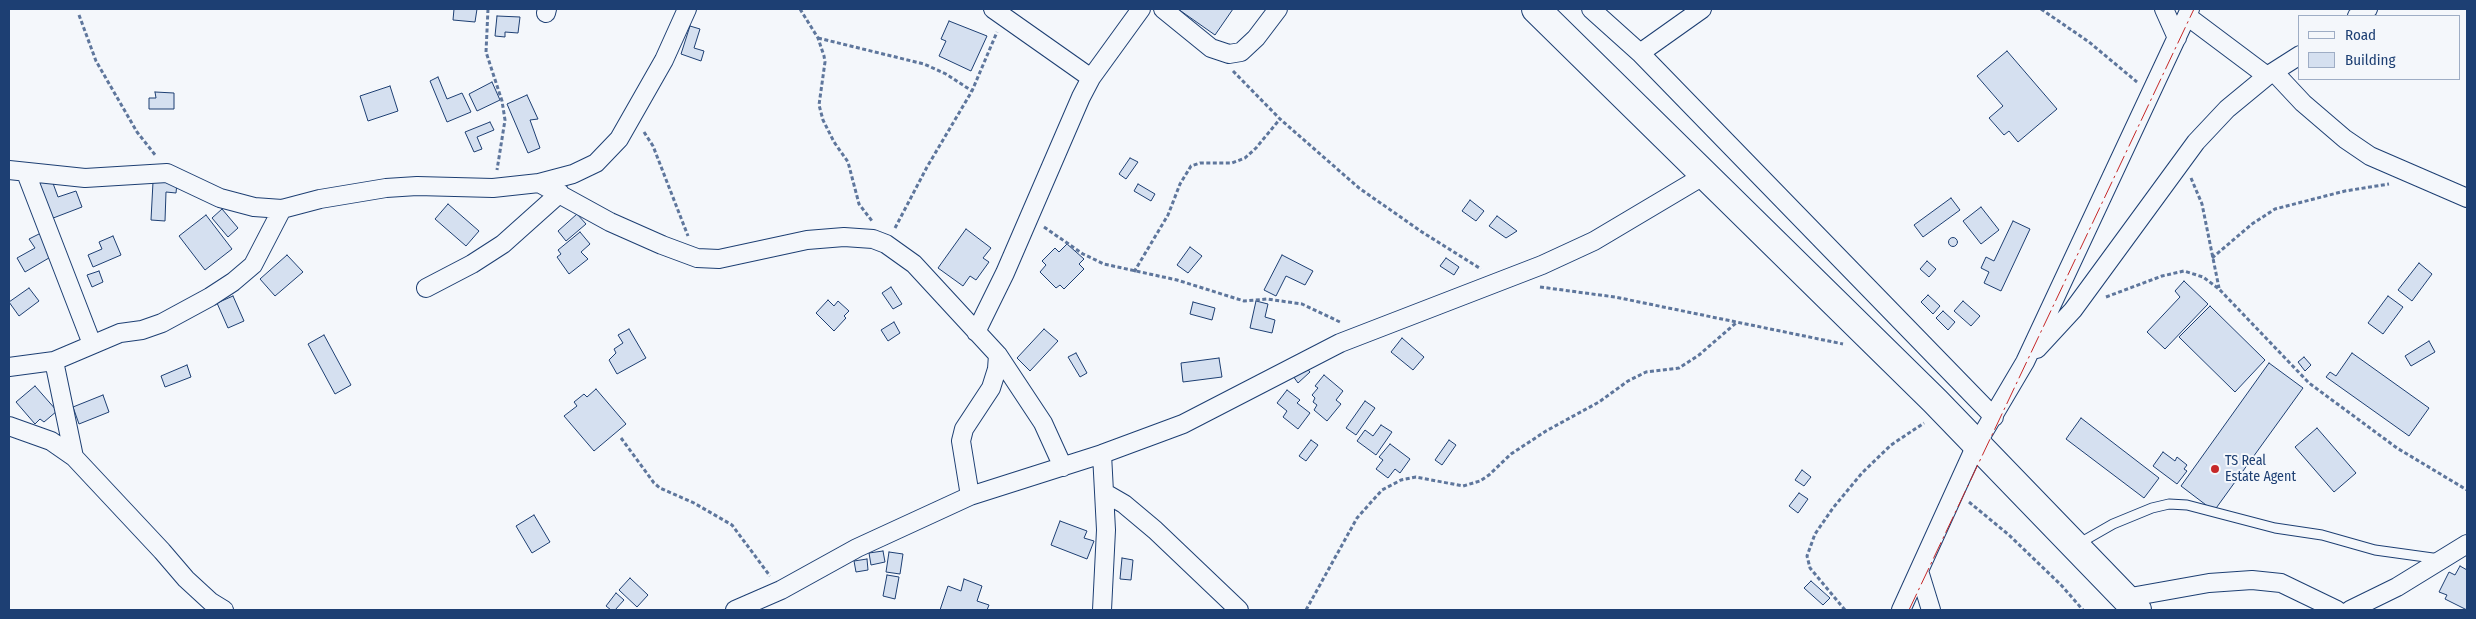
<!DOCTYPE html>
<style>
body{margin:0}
#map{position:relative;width:2476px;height:619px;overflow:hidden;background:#f4f7fb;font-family:"Fira Sans Condensed",sans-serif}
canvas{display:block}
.frame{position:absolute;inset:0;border:10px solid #1d3f73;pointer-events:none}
.legend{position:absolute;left:2298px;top:15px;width:162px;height:65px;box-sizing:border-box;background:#f4f7fb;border:1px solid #9eadc5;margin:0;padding:6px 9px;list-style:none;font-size:15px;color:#1d3f73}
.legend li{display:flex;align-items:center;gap:10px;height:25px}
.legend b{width:25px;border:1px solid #9eadc5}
</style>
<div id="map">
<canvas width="2476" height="619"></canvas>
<div class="frame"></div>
<ul class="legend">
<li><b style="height:6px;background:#f4f7fb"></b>Road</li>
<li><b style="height:14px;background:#d5e0f0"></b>Building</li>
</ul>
</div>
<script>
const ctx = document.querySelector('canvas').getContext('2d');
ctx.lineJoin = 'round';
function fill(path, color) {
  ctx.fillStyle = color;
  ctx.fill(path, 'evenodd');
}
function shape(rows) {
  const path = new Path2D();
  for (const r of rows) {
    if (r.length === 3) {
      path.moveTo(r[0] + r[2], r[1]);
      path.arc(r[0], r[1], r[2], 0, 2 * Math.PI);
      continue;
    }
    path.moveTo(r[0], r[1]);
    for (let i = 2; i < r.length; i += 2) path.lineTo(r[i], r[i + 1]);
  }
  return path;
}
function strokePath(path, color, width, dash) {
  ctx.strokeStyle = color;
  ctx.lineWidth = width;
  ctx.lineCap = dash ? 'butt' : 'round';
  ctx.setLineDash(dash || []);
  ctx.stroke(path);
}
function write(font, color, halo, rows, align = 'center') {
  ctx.font = font + ' "Fira Sans Condensed",sans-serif';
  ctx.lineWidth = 4;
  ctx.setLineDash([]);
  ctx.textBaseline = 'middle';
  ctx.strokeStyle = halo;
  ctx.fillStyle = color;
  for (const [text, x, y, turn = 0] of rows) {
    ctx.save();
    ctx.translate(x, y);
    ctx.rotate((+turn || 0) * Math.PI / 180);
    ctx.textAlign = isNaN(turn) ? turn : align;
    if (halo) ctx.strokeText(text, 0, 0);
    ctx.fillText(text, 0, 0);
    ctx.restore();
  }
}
const building = shape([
 [454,9,477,9,475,22,453,20,454,9],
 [1178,9,1233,9,1215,35,1178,9],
 [497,16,520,17,518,33,505,32,505,37,495,36,497,16],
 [949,21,987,36,971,71,939,56,946,41,941,39,949,21],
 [690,26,700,29,694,48,704,51,701,61,681,54,690,26],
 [2007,51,2057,109,2018,142,2009,131,2004,135,1989,118,2003,106,1977,76,2007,51],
 [438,77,447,99,462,93,471,112,447,122,430,81,438,77],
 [492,82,500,100,477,111,469,94,492,82],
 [390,86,398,111,368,121,360,96,390,86],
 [155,92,174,93,174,109,149,109,149,98,156,98,155,92],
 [527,95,538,119,530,120,540,148,528,153,507,104,527,95],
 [490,122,494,130,477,137,482,149,474,152,465,132,490,122],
 [1130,158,1138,162,1126,179,1119,174,1130,158],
 [50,175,58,197,76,191,82,207,48,220,34,180,50,175],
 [153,182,177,183,176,193,166,192,165,221,151,220,153,182],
 [1138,184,1155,194,1151,201,1134,191,1138,184],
 [1951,198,1960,210,1923,237,1914,225,1951,198],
 [1470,200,1484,211,1476,221,1462,211,1470,200],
 [448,204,479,231,466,246,435,219,448,204],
 [1981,207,1999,230,1981,244,1963,221,1981,207],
 [222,209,238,228,228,237,212,218,222,209],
 [577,214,586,224,566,241,558,231,577,214],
 [206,215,232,249,205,270,179,236,206,215],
 [1497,216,1517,231,1506,238,1489,226,1497,216],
 [2013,221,2030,229,2001,291,1984,283,1989,272,1981,268,1986,257,1994,261,2013,221],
 [966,229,991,248,983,258,989,262,976,280,970,276,963,286,938,268,966,229],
 [580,232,590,244,581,252,588,259,569,274,557,257,561,254,558,250,580,232],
 [41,233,54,255,25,272,17,258,35,248,29,239,41,233],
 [113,236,121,255,93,267,88,255,102,249,99,242,113,236],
 [1953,242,4.5],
 [1067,244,1084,259,1079,264,1084,269,1064,289,1060,285,1056,288,1040,272,1046,265,1042,261,1055,248,1059,252,1067,244],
 [1190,247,1202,256,1188,273,1177,265,1190,247],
 [287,255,303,272,275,296,260,279,287,255],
 [1282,255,1313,271,1305,285,1286,276,1276,296,1264,290,1282,255],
 [1446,258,1459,267,1454,275,1440,266,1446,258],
 [1927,261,1936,269,1929,277,1920,269,1927,261],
 [2419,263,2432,274,2412,301,2398,290,2419,263],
 [99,271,103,282,92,287,87,275,99,271],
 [2184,281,2208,304,2165,349,2147,332,2180,297,2175,291,2184,281],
 [891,287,902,304,893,309,882,293,891,287],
 [29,288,39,301,19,316,9,302,29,288],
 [1928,295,1940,306,1933,314,1921,302,1928,295],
 [233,296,244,321,228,328,217,303,233,296],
 [2388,296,2403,307,2383,334,2368,323,2388,296],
 [828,300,834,306,838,301,849,311,844,316,846,318,834,331,816,313,828,300],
 [1256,301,1268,304,1265,317,1275,320,1272,333,1250,328,1256,301],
 [1963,301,1980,316,1971,326,1954,311,1963,301],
 [1193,302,1215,308,1212,320,1190,314,1193,302],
 [2210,306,2265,360,2235,392,2179,337,2210,306],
 [1943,311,1955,322,1948,330,1936,318,1943,311],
 [894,322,900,333,888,341,881,330,894,322],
 [629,329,646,358,617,374,609,360,616,353,614,349,623,343,618,335,629,329],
 [1044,329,1058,341,1030,371,1017,358,1044,329],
 [324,335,351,385,335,394,308,344,324,335],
 [1402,338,1424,357,1413,370,1391,352,1402,338],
 [2429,341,2435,352,2411,366,2405,356,2429,341],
 [1076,353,1087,373,1080,377,1068,357,1076,353],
 [2352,353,2429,408,2409,436,2326,377,2330,372,2336,376,2352,353],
 [2304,357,2311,365,2305,371,2298,362,2304,357],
 [1219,358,1222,377,1183,382,1181,363,1219,358],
 [2269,363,2303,388,2214,511,2181,486,2269,363],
 [187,365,191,377,165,387,161,376,187,365],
 [1305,366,1310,372,1298,383,1293,376,1305,366],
 [1324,375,1343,391,1336,400,1341,404,1327,421,1314,410,1317,405,1313,402,1315,398,1312,395,1318,388,1315,386,1324,375],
 [35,386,57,411,44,422,40,419,35,424,16,402,35,386],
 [596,389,626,424,594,451,564,416,577,406,574,402,584,394,587,397,596,389],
 [1287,390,1300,400,1297,403,1310,413,1298,429,1283,417,1287,411,1277,403,1287,390],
 [103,395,109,412,79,424,73,407,103,395],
 [1365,401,1375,408,1356,435,1346,428,1365,401],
 [2081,418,2159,478,2144,498,2066,439,2081,418],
 [1381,425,1392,432,1376,455,1357,441,1365,430,1373,436,1381,425],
 [2317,428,2356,473,2334,492,2295,447,2317,428],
 [1311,440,1318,445,1306,461,1299,456,1311,440],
 [1449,440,1456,445,1442,465,1435,460,1449,440],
 [1390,444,1410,459,1400,473,1395,469,1388,478,1376,469,1383,460,1379,457,1390,444],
 [2163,452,2175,461,2177,457,2187,465,2184,469,2187,471,2177,484,2153,466,2163,452],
 [1802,470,1811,477,1804,486,1795,480,1802,470],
 [1799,493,1808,499,1798,513,1789,506,1799,493],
 [534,515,550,542,532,553,516,526,534,515],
 [1060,521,1087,531,1084,538,1094,541,1087,559,1051,545,1060,521],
 [883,551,885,562,871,565,869,553,883,551],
 [889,552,903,554,900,574,886,572,889,552],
 [1122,558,1133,560,1131,580,1120,579,1122,558],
 [867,559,868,570,856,572,854,561,867,559],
 [2460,566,2467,570,2467,610,2445,599,2447,595,2439,592,2449,572,2455,575,2460,566],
 [887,575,899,577,895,599,883,596,887,575],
 [630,578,648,595,637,607,619,590,630,578],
 [964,579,982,586,977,601,989,605,987,610,940,610,948,586,961,591,964,579],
 [1811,581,1830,598,1823,605,1804,588,1811,581],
 [616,593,624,600,615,610,611,610,606,606,616,593]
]);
const path = shape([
 [488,9,486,52,502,101,505,120,497,170],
 [800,9,818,38,824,56,825,62,819,105,823,120,834,142,848,162,859,204,872,221],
 [2041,9,2089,42,2137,82],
 [79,15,96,61,137,132,156,156],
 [818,38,924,64,946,74,972,91],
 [1233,71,1280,119,1359,188,1422,232,1481,269],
 [644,132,653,146,688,236],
 [2191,178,2202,204,2219,288],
 [1044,227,1083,254,1104,264,1177,280,1244,301,1267,299,1302,304,1342,323],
 [895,228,927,167,972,91,997,32],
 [2212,258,2252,224,2275,209,2345,191,2389,184],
 [1134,272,1168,215,1180,184,1191,166,1200,163,1232,163,1245,158,1256,148,1280,119],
 [1540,287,1615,297,1843,344],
 [2106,297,2162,276,2184,271,2203,277,2219,289,2309,383,2397,448,2467,490],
 [621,438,654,483,660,488,694,503,732,525,770,576],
 [1969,502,2009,535,2062,586,2083,610],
 [1306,610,1357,518,1382,490,1401,480,1416,477,1463,486,1480,481,1489,475,1511,454,1546,431,1599,402,1628,381,1646,372,1679,368,1699,355,1736,323],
 [1845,610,1810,568,1807,556,1815,534,1833,508,1862,473,1891,445,1924,423]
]);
const service = shape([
 [2078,544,2113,524,2152,508,2169,504,2187,505,2275,528,2322,535,2375,550,2440,559]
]);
const minor = shape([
 [993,9,1091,78],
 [1163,9,1211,48,1229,54,1241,52,1256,38,1278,9],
 [1591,9,1640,53,1994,417],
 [2164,9,2177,38],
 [546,13,547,9],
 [2187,16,2267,76],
 [2357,16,2368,9],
 [1640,53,1702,9],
 [2274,72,2303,103,2345,139,2370,156,2467,198],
 [9,170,85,178,167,173,220,198,254,207,282,209,320,199,386,188,417,186,493,188,539,183,573,174,596,163,619,139,664,60,687,9],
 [26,173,92,344],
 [539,183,610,222,662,245,697,258,719,259,807,240,844,237,873,239,886,244,914,264,998,355,1043,423,1063,467],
 [426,288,472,264,503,244,560,193],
 [976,332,1005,273,1081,97,1091,78,1141,9],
 [2037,349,2073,310,2196,142,2227,109,2267,76,2300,55],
 [54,361,74,457],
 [9,367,54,361,120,333,142,330,162,323,210,297,233,282,253,265,282,209],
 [9,426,51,441,74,457,162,551,186,579,211,602,224,610],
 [1102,454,1106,530,1102,610],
 [1105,493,1124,504,1155,530,1239,610],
 [970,496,961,441,964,429,991,388,997,369,998,355],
 [1919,571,1931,610],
 [2125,598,2209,583,2252,580,2281,583,2337,610],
 [735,610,781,590,857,548,970,496,1102,454,1183,424,1340,343,1542,265,1594,241,1705,175],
 [1901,610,1976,445,2025,362,2190,9],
 [2350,610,2397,587,2467,544]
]);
const primary = shape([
 [1536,9,1935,401,2137,610]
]);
const power = shape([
 [1909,610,2194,9]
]);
const markers = [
 [2215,469,5,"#c62828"]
];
const poiNames = [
 ["TS Real",2225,461],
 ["Estate Agent",2225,477]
];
fill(building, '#d5e0f0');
strokePath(building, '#1d3f73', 1);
strokePath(service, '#1d3f73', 11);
strokePath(minor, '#1d3f73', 20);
strokePath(primary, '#1d3f73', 30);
strokePath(path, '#5e769c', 3, [4, 2.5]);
strokePath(service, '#f4f7fb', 9);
strokePath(minor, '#f4f7fb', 18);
strokePath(primary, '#f4f7fb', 28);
strokePath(power, '#c62828', 1, [18, 4, 2.5, 4]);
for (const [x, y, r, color] of markers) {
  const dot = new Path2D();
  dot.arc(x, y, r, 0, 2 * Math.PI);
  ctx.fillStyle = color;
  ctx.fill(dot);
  strokePath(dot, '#f4f7fb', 2);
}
write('14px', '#1d3f73', '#f4f7fb', poiNames, 'left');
</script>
